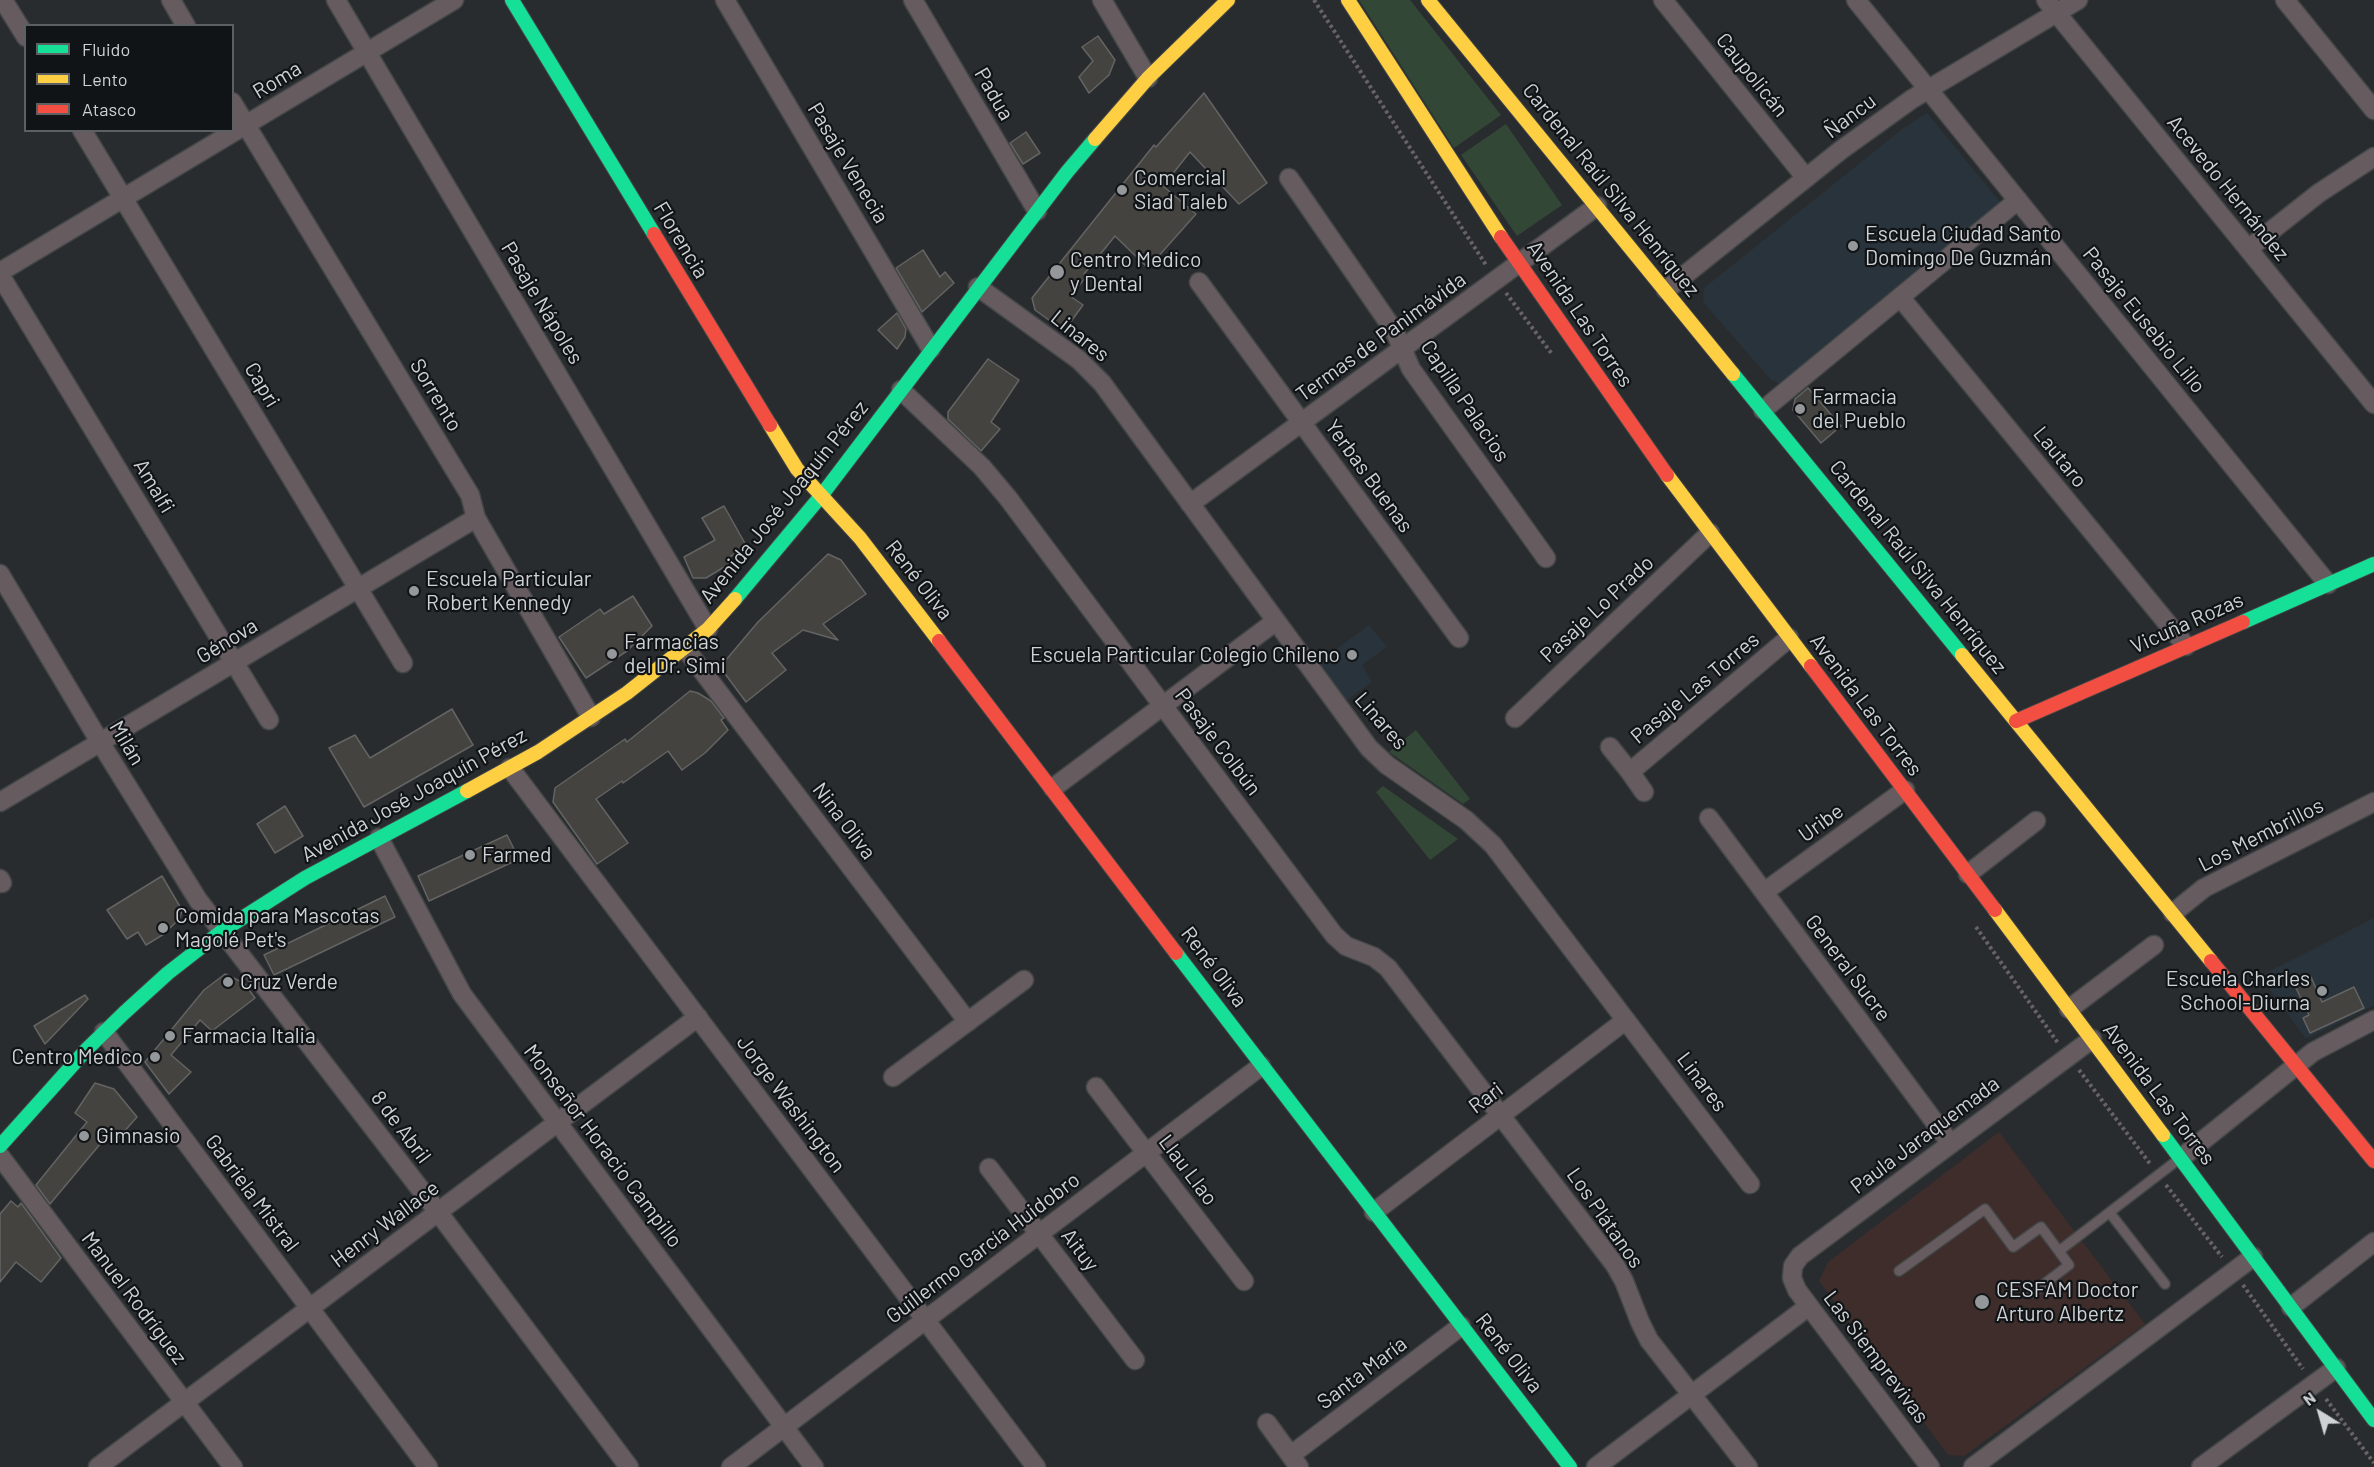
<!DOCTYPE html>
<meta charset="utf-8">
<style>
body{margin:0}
#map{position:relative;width:2374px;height:1467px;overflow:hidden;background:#292c2e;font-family:Barlow,sans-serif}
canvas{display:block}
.legend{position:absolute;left:24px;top:24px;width:210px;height:108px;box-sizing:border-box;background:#111416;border:2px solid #5d6062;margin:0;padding:8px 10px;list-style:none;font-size:18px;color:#ced2d5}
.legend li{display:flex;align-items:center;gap:12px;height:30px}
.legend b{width:30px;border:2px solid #5d6062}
.north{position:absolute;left:2290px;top:1383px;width:60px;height:60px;-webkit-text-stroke:4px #111416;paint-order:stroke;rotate:323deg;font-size:16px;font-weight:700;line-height:24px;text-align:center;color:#ced2d5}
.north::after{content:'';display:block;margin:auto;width:21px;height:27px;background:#ced2d5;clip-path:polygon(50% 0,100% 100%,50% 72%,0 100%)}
</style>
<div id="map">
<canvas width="2374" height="1467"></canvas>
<ul class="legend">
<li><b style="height:8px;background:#16e098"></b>Fluido</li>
<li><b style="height:8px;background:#ffcf43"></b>Lento</li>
<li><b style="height:8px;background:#f24e42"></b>Atasco</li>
</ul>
<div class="north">N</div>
</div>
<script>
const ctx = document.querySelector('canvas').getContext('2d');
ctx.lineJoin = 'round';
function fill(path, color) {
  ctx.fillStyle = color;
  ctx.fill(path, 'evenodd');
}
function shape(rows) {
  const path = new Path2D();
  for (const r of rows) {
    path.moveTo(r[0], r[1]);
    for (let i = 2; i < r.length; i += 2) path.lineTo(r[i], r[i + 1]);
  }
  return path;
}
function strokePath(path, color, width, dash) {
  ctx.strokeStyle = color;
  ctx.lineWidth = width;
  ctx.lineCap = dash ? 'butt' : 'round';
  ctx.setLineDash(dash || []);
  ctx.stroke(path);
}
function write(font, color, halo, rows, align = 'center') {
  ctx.font = font + ' Barlow,sans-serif';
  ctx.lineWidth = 4.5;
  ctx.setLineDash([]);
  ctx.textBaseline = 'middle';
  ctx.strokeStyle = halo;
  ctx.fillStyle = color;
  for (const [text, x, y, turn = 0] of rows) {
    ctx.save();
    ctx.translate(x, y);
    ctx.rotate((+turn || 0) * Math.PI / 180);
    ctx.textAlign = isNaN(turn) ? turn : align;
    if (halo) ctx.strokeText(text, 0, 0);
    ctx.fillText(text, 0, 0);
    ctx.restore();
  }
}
const built = shape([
 [1927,113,2001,203,1782,384,1771,380,1703,302,1704,288,1901,130],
 [1369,625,1387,647,1362,665,1372,682,1346,701,1316,664],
 [2374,918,2374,1005,2306,1039,2260,976]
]);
const medical = shape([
 [1999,1132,2145,1324,1964,1456,1948,1455,1819,1281,1828,1262]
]);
const green = shape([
 [1359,0,1410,0,1501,115,1454,148],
 [1506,124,1562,205,1517,236,1461,155],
 [1416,730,1470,799,1463,804,1389,752],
 [1383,786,1458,839,1430,860,1376,792]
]);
const building = shape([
 [1098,36,1115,60,1109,75,1089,93,1079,77,1093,61,1082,47,1098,36],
 [1204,93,1267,183,1239,204,1190,152,1163,186,1196,214,1148,268,1115,236,1084,274,1087,276,1070,296,1083,305,1064,331,1035,310,1032,298,1154,145,1156,147,1204,93],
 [1026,132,1040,153,1023,164,1010,143,1026,132],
 [923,250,940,277,945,272,954,283,922,312,896,268,923,250],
 [897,313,906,329,905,337,897,349,878,330,897,313],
 [988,359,1019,380,991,422,1000,429,981,451,948,419,948,412,988,359],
 [1808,388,1841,426,1821,443,1793,410,1795,399,1808,388],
 [724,506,747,547,726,559,729,564,706,578,693,578,684,557,715,540,702,518,724,506],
 [828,554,841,560,866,594,823,624,838,640,803,630,772,653,786,670,746,702,720,667,758,622,828,554],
 [633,596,652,626,627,651,586,678,559,637,600,609,604,614,633,596],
 [690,691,698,693,711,701,724,718,721,720,728,730,705,753,682,770,668,751,623,783,622,781,596,799,628,843,597,864,553,802,555,788,625,739,627,742,690,691],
 [452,709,473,745,364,807,329,748,355,735,370,758,452,709],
 [285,806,303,836,275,853,257,824,285,806],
 [507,835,519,859,429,901,418,876,507,835],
 [162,876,182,910,180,918,164,934,146,945,138,932,127,939,107,910,162,876],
 [385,896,395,917,274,975,264,955,385,896],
 [225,974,244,983,255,998,212,1031,200,1020,171,1055,191,1072,169,1094,145,1062,204,990,225,974],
 [2311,977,2322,1002,2354,987,2364,1008,2310,1033,2303,1018,2309,1015,2294,984,2311,977],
 [85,995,88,999,45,1044,34,1026,85,995],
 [95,1083,114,1089,137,1117,114,1143,106,1137,50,1204,36,1185,87,1122,75,1113,95,1083],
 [11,1201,18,1207,21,1203,61,1258,41,1282,16,1262,0,1282,0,1214,11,1201]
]);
const path = shape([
 [1314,0,1486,265],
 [1506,293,1552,354],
 [1976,927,2058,1043],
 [2079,1070,2151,1165],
 [2166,1185,2222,1257],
 [2243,1285,2303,1369],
 [2326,1399,2374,1463]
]);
const lane = shape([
 [2110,1213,2165,1284],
 [2059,1251,2179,1159],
 [1899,1271,1985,1209,2013,1247,2041,1227,2069,1265,2032,1293]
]);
const street = shape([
 [3,0,26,37],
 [171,0,186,26],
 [336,0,708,629],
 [725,0,931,349],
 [913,0,1037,211],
 [1102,0,1148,78],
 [1663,0,1806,178],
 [1856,0,2328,584],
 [2046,0,2374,404],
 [2285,0,2374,110],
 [232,102,470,495,476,518,591,717],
 [82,130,403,663],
 [1289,178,1395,332,1411,369,1546,558],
 [2248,249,2319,193,2374,157],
 [0,272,454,0],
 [0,275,269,720],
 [1199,282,1459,638],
 [978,287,1079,360,1102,383,1369,748,1387,765,1466,820,1493,845,1750,1184],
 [1666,290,1841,150,1912,99,2078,0],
 [1900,297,2186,646],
 [901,390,982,467,1008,498,1334,935,1346,946,1374,957,1388,968,1615,1265,1624,1281,1640,1322,1649,1340,1748,1467],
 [1763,410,2018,200],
 [1190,504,1597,206],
 [0,574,100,742,198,900,438,1212,629,1467],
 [685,648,968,1022],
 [1515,718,1710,533],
 [1610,747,1630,772,1789,638],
 [510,768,1036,1467],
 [1630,772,1644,792],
 [1053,788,1276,621],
 [0,802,476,518],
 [1709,818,1951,1144],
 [379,838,462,994,814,1467],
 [1968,874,2036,821],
 [0,879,2,883],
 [1764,892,1905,790],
 [2173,913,2204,888,2374,802],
 [2069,1009,2154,945],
 [104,1032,428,1467],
 [893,1077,1024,980],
 [1096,1087,1244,1281],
 [0,1156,233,1467],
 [2181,1158,2313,1052,2374,1020],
 [989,1168,1135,1360],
 [1374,1212,1626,1020],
 [2291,1307,2374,1242],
 [1267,1423,1299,1467],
 [1291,1455,1461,1326],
 [98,1467,698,1017],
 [731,1467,1261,1066],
 [1596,1467,1809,1306],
 [1930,1467,1797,1290,1792,1278,1793,1266,1800,1256,2092,1039],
 [1973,1467,2253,1257],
 [2201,1467,2336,1368]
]);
const fast = shape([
 [512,0,654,234],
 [1733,374,1962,655],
 [735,599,821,496,1067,172,1095,139],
 [2243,622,2374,564],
 [1176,953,1570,1467],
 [2163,1135,2374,1420],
 [0,1146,87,1049,124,1013,168,973,222,931,305,878,467,791]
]);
const slow = shape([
 [1348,0,1501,237],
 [1428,0,1733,374],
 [1095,139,1148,78,1228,0],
 [770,425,797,469,860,538,939,641],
 [1667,475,1811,666],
 [1962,655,2211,961],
 [467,791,538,752,627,693,708,629,735,599],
 [1995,910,2163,1135]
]);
const jam = shape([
 [654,234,770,425],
 [1501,237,1667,475],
 [939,641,1176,953],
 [1811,666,1995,910],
 [2016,721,2243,622],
 [2211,961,2374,1161]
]);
const markers = [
 [1122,190,6,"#94989b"],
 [1853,246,6,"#94989b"],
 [1057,272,8,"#94989b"],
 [1800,409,6,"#94989b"],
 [414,591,6,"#94989b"],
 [612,654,6,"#94989b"],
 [1352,655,6,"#94989b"],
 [470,855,6,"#94989b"],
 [163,928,6,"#94989b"],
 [228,982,6,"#94989b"],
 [2322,991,6,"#94989b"],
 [170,1036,6,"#94989b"],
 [155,1057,6,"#94989b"],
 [84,1136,6,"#94989b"],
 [1982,1302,8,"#94989b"]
];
const streetNames = [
 ["Caupolicán",1752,75,51],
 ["Roma",277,80,-31],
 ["Padua",994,94,60],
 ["Ñancu",1850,116,-37],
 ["Pasaje Venecia",848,163,59],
 ["Acevedo Hernández",2228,188,51],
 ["Cardenal Raúl Silva Henríquez",1611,190,51],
 ["Florencia",681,240,59],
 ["Pasaje Nápoles",542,303,59],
 ["Avenida Las Torres",1580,314,56],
 ["Pasaje Eusebio Lillo",2144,320,51],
 ["Linares",1080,336,39],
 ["Termas de Panimávida",1381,337,-36],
 ["Capri",262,385,59],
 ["Sorrento",436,395,59],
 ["Capilla Palacios",1465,401,56],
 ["Lautaro",2060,457,51],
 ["Yerbas Buenas",1369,476,54],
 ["Amalfi",154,486,59],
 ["Avenida José Joaquín Pérez",784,502,-51],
 ["Cardenal Raúl Silva Henríquez",1918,567,51],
 ["René Oliva",919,580,52],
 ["Pasaje Lo Prado",1597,609,-43],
 ["Vicuña Rozas",2187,623,-24],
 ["Génova",227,641,-31],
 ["Pasaje Las Torres",1695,688,-40],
 ["Avenida Las Torres",1866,705,53],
 ["Linares",1381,721,49],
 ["Pasaje Colbún",1218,742,53],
 ["Milán",127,743,59],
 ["Avenida José Joaquín Pérez",414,795,-29],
 ["Nina Oliva",844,821,53],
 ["Uribe",1821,823,-36],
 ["Los Membrillos",2261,835,-27],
 ["René Oliva",1214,967,53],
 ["General Sucre",1848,968,53],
 ["Linares",1702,1082,53],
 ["Avenida Las Torres",2159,1094,53],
 ["Rari",1486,1098,-37],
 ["Jorge Washington",791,1104,53],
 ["8 de Abril",401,1127,53],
 ["Paula Jaraquemada",1925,1135,-37],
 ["Monseñor Horacio Campillo",603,1146,53],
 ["Llau Llao",1188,1170,53],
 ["Gabriela Mistral",252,1193,53],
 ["Los Plátanos",1605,1218,55],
 ["Henry Wallace",385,1224,-37],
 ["Guillermo García Huidobro",983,1248,-37],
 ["Aituy",1080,1250,53],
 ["Manuel Rodríguez",134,1298,53],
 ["René Oliva",1509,1353,52],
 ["Las Siemprevivas",1876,1357,53],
 ["Santa María",1362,1373,-37]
];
const poiNames = [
 ["Comercial",1134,178],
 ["Siad Taleb",1134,202],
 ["Escuela Ciudad Santo",1865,234],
 ["Domingo De Guzmán",1865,258],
 ["Centro Medico",1070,260],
 ["y Dental",1070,284],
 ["Farmacia",1812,397],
 ["del Pueblo",1812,421],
 ["Escuela Particular",426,579],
 ["Robert Kennedy",426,603],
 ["Farmacias",624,642],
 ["del Dr. Simi",624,666],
 ["Escuela Particular Colegio Chileno",1340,655,"right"],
 ["Farmed",482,855],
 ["Comida para Mascotas",175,916],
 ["Magolé Pet's",175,940],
 ["Escuela Charles",2310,979,"right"],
 ["School-Diurna",2310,1003,"right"],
 ["Cruz Verde",240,982],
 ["Farmacia Italia",182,1036],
 ["Centro Medico",143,1057,"right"],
 ["Gimnasio",96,1136],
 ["CESFAM Doctor",1996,1290],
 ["Arturo Albertz",1996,1314]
];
fill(built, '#29333b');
fill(medical, '#3e2d2b');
fill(green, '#334736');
fill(building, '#44433f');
strokePath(building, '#636463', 1.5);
strokePath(lane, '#444748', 12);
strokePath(street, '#444748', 21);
strokePath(fast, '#444748', 16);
strokePath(slow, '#444748', 16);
strokePath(jam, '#444748', 16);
strokePath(path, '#696365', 4, [3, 3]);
strokePath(lane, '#665c5f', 9);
strokePath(street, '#665c5f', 18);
strokePath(fast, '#16e098', 14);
strokePath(slow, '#ffcf43', 14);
strokePath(jam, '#f24e42', 14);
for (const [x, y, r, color] of markers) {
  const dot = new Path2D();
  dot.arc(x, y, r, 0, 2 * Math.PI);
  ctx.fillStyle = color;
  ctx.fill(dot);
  strokePath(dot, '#111416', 2);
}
write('21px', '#ced2d5', '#111416', streetNames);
write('21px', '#ced2d5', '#111416', poiNames, 'left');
</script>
